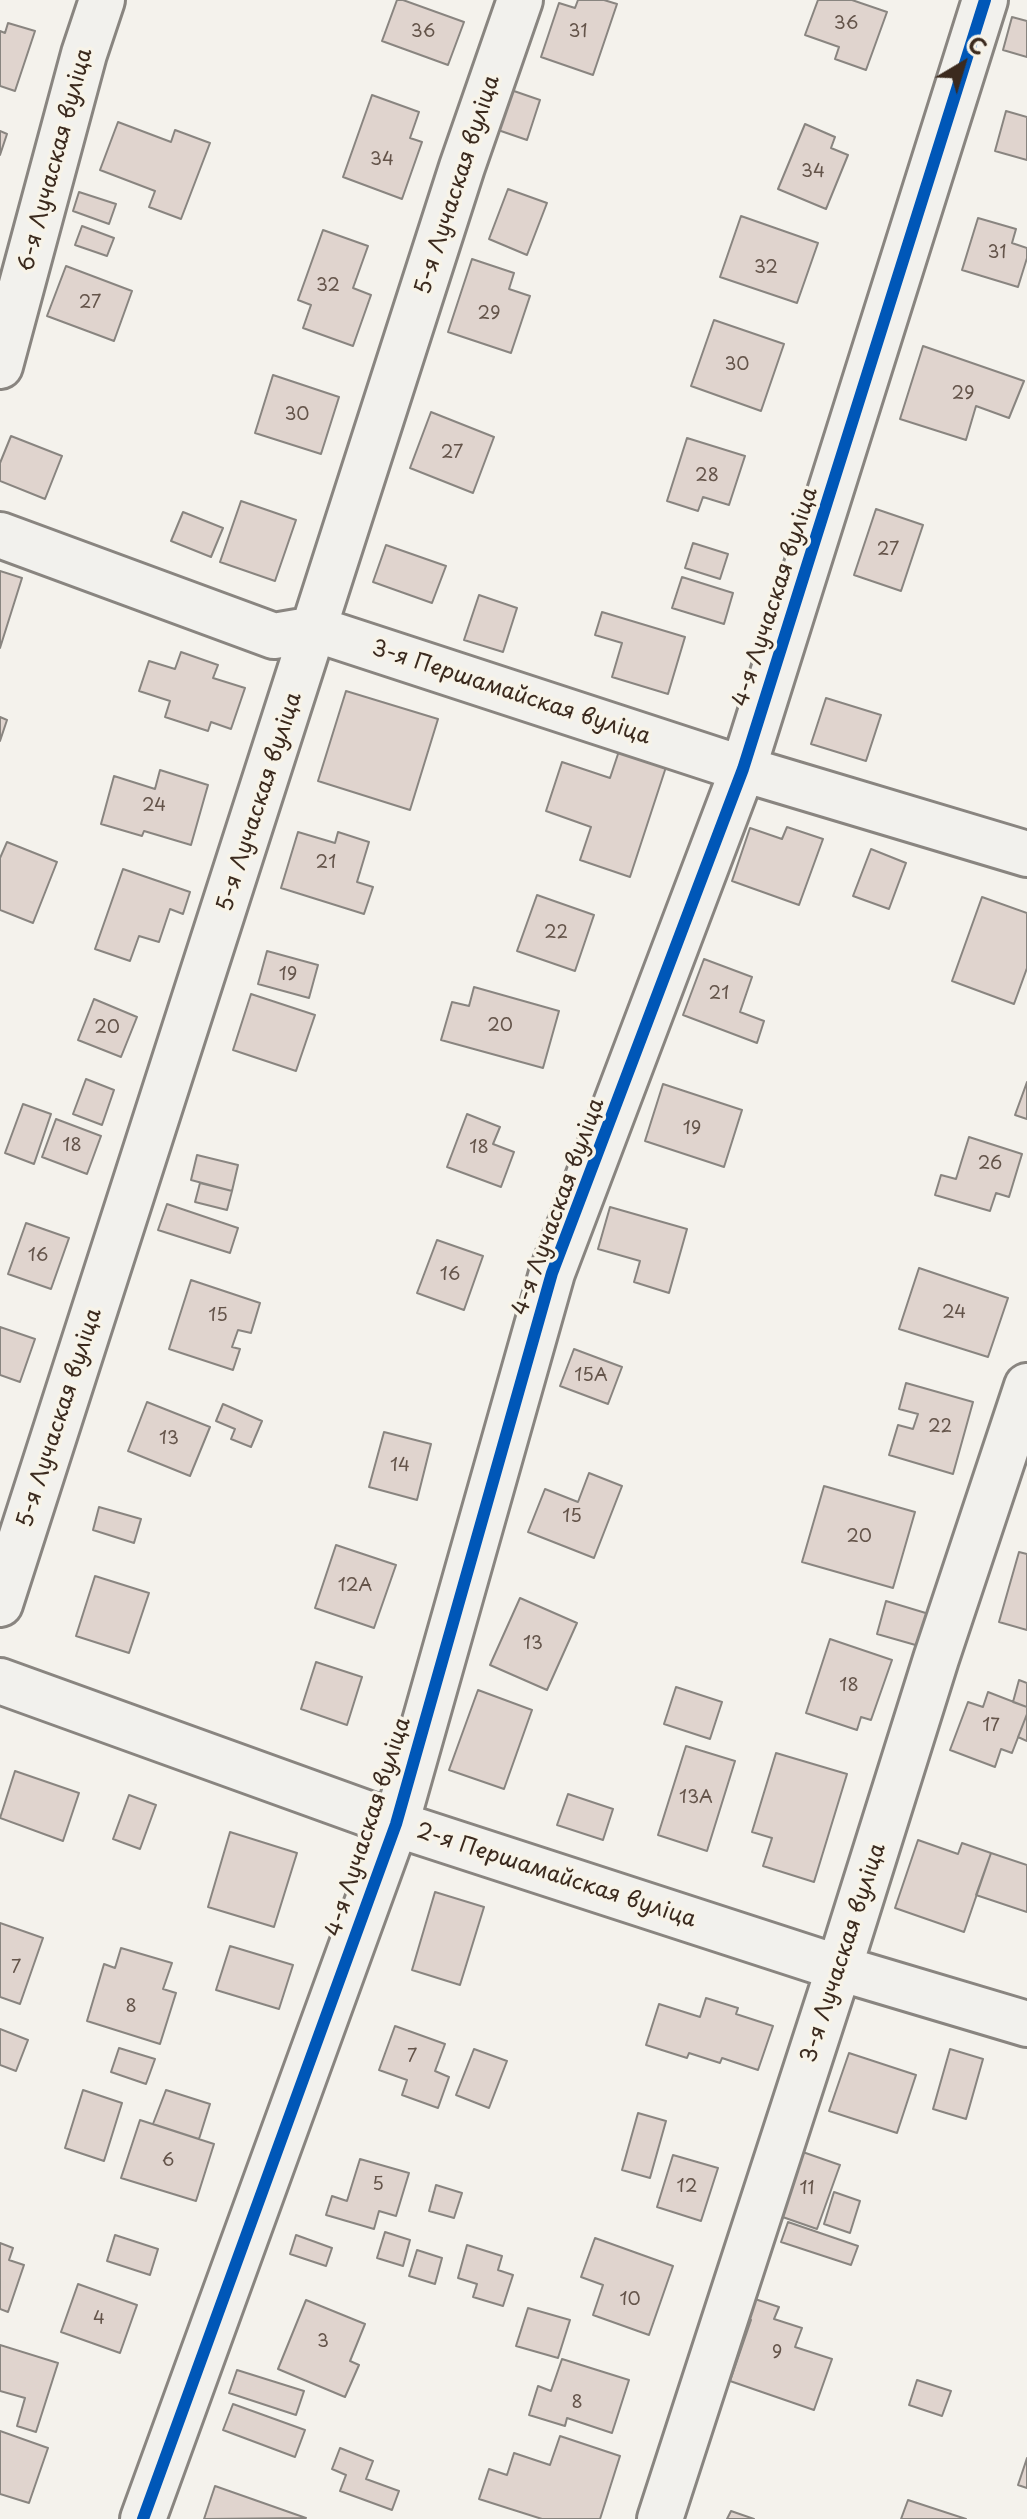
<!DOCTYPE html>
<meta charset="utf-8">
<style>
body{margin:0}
#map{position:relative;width:1027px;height:2519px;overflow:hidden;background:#f4f2ec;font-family:"Playpen Sans",sans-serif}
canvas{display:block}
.north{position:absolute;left:923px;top:24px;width:80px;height:80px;-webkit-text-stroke:6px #f7f3e8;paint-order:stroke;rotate:38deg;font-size:22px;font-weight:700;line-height:32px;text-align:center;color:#3b2a1e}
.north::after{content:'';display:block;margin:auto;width:28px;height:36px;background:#3b2a1e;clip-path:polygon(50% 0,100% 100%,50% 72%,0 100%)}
</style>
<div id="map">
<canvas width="1027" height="2519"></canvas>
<div class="north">С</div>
</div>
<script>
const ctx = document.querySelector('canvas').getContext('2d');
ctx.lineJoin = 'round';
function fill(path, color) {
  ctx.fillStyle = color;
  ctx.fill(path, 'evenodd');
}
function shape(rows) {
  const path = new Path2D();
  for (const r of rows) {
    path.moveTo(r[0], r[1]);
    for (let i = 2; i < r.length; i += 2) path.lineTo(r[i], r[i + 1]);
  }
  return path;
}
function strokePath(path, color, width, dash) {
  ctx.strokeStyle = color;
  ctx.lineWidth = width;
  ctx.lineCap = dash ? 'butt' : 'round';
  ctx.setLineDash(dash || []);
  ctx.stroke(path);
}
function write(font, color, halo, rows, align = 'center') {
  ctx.font = font + ' "Playpen Sans",sans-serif';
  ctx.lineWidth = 7;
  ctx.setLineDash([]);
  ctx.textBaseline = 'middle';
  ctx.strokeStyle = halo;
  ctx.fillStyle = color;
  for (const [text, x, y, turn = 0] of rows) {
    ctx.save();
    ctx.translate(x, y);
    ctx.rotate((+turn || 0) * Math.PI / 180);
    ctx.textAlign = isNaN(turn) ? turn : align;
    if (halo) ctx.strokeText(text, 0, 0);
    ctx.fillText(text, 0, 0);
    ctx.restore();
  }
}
const building = shape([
 [397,0,403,0,464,22,448,65,382,41,397,0],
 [578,0,604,0,617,4,593,75,541,57,559,3,575,8,578,0],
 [818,0,852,0,887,12,866,70,835,59,839,47,805,35,818,0],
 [1012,17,1027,21,1027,57,1003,50,1012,17],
 [8,23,35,31,15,91,0,86,0,31,5,33,8,23],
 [511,90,540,100,527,140,498,130,511,90],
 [372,95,419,112,410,138,422,142,402,199,343,177,372,95],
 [1006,111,1027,117,1027,160,995,151,1006,111],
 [118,122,171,142,175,130,210,143,181,219,149,207,155,191,100,170,118,122],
 [805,124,835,137,831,148,848,155,826,209,778,189,805,124],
 [0,131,7,134,0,155,0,131],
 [508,189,547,203,527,255,489,239,508,189],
 [79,192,116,204,109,224,73,211,79,192],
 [741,216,818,243,797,303,720,277,741,216],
 [978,218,1016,229,1012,243,1027,248,1027,258,1018,287,962,270,978,218],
 [82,226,114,238,107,256,75,245,82,226],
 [323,230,368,246,353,288,371,295,353,346,303,328,311,305,298,300,323,230],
 [472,259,514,273,509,289,530,296,511,353,448,332,472,259],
 [66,266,132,291,114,341,47,316,66,266],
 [714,320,784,344,761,411,691,386,714,320],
 [923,346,1024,381,1009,418,976,406,966,440,900,419,923,346],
 [273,375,339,397,321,454,255,433,273,375],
 [431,412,494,437,473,493,410,468,431,412],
 [11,436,62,456,45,499,0,481,0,463,11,436],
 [687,438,745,456,729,505,703,497,698,511,667,501,687,438],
 [241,501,296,520,275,581,220,562,241,501],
 [876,509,923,525,901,591,854,575,876,509],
 [183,512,223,528,211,557,171,541,183,512],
 [693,543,728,554,720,579,685,568,693,543],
 [386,545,446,566,432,603,373,582,386,545],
 [0,571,22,578,0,648,0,571],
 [682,577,733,593,724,624,672,608,682,577],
 [479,595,517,608,503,652,464,640,479,595],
 [602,612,685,637,668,694,612,677,622,643,595,635,602,612],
 [181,652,218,665,213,678,245,688,231,729,211,722,208,731,165,717,170,701,139,691,149,661,175,669,181,652],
 [346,691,438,719,410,810,318,781,346,691],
 [826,698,881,715,866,761,811,744,826,698],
 [0,717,7,720,0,741,0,717],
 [619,751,666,767,630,877,580,860,591,827,546,811,562,762,610,778,619,751],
 [160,770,208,785,191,845,144,831,142,836,101,824,114,776,155,789,160,770],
 [787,827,823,839,799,905,732,881,750,828,782,839,787,827],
 [298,832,335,843,338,832,369,842,357,882,373,887,364,914,281,888,298,832],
 [7,842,57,862,33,923,0,910,0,858,7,842],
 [871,849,906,863,889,909,853,896,871,849],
 [123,869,190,892,183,914,170,909,159,942,139,936,130,961,95,949,123,869],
 [537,895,594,915,575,971,517,951,537,895],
 [982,897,1027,913,1027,968,1014,1004,952,981,982,897],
 [267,951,318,965,309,998,258,984,267,951],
 [704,959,752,977,740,1012,764,1021,757,1043,683,1015,704,959],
 [474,987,559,1011,543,1068,441,1040,452,1002,469,1006,474,987],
 [251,994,315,1015,296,1071,233,1050,251,994],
 [94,999,137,1017,121,1057,78,1040,94,999],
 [86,1079,114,1090,102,1125,73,1114,86,1079],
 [1027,1082,1027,1119,1015,1115,1027,1082],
 [663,1084,742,1110,724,1167,645,1141,663,1084],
 [23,1104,51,1114,34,1164,5,1153,23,1104],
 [467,1114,500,1127,493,1144,514,1152,501,1187,447,1167,467,1114],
 [56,1119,101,1136,87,1174,42,1157,56,1119],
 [969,1137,1022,1154,1009,1197,996,1193,990,1211,935,1195,941,1175,956,1179,969,1137],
 [197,1155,238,1165,232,1191,191,1180,197,1155],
 [200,1183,232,1191,227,1210,195,1202,200,1183],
 [167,1204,238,1228,230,1253,158,1230,167,1204],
 [610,1207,687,1229,669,1293,634,1282,640,1261,598,1249,610,1207],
 [26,1223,69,1238,51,1289,8,1274,26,1223],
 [437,1240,483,1256,464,1310,417,1293,437,1240],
 [919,1268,1008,1298,988,1357,899,1329,919,1268],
 [191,1280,260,1303,251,1333,238,1330,232,1347,240,1349,233,1370,169,1349,191,1280],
 [0,1327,35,1339,20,1382,0,1375,0,1327],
 [574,1349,622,1367,608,1404,560,1386,574,1349],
 [906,1383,973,1402,953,1474,889,1455,898,1425,913,1429,918,1414,899,1409,906,1383],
 [147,1402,210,1427,190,1476,128,1451,147,1402],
 [223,1404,262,1421,251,1447,231,1439,235,1429,216,1421,223,1404],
 [384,1432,431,1444,417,1500,369,1487,384,1432],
 [589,1473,622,1486,594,1558,528,1532,545,1489,578,1502,589,1473],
 [824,1486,915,1512,893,1588,802,1562,824,1486],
 [99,1507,141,1519,134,1543,93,1530,99,1507],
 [336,1545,396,1565,374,1628,315,1608,336,1545],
 [1019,1552,1027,1554,1027,1630,999,1622,1019,1552],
 [95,1576,149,1593,129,1653,76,1636,95,1576],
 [520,1598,577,1623,547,1690,490,1665,520,1598],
 [886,1601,929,1614,919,1646,877,1634,886,1601],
 [830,1639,892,1660,871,1720,861,1717,857,1730,806,1713,830,1639],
 [316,1662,362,1677,347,1725,301,1709,316,1662],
 [1019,1680,1027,1683,1027,1707,1013,1702,1019,1680],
 [676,1687,722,1702,710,1739,664,1724,676,1687],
 [478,1690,532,1710,504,1789,449,1770,478,1690],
 [988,1692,1027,1707,1027,1714,1012,1753,1001,1749,995,1767,950,1750,968,1702,983,1707,988,1692],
 [1027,1714,1027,1741,1018,1737,1027,1714],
 [686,1746,735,1761,707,1851,658,1835,686,1746],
 [776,1753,847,1774,814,1882,763,1866,772,1838,752,1832,776,1753],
 [15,1771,79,1793,63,1841,0,1818,15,1771],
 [568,1794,613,1809,603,1840,557,1825,568,1794],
 [129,1795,156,1805,140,1849,113,1839,129,1795],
 [230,1832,297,1853,274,1927,208,1907,230,1832],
 [918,1840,958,1854,962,1843,991,1853,964,1932,895,1908,918,1840],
 [991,1853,1027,1865,1027,1912,976,1895,991,1853],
 [435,1892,484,1907,460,1985,412,1970,435,1892],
 [0,1923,43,1938,20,2004,0,1997,0,1923],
 [230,1946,293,1965,279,2009,216,1990,230,1946],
 [121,1948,172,1963,163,1989,176,1993,160,2044,87,2021,104,1964,115,1968,121,1948],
 [706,1998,738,2008,736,2014,773,2026,758,2070,722,2058,720,2063,689,2053,687,2058,646,2045,659,2004,700,2017,706,1998],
 [395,2026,445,2044,435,2071,449,2077,438,2108,402,2095,407,2080,379,2070,395,2026],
 [0,2029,28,2040,16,2071,0,2065,0,2029],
 [119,2048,155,2059,146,2084,111,2072,119,2048],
 [474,2049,507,2061,489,2108,456,2095,474,2049],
 [950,2049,983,2059,966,2119,933,2109,950,2049],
 [849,2053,916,2075,897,2133,829,2111,849,2053],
 [83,2090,122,2103,104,2161,65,2148,83,2090],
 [166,2090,210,2104,199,2139,153,2124,166,2090],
 [638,2113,666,2121,650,2178,622,2170,638,2113],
 [140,2120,214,2144,196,2201,121,2178,140,2120],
 [797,2150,840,2165,817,2229,774,2214,797,2150],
 [673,2155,718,2168,701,2221,657,2207,673,2155],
 [360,2159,409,2173,396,2216,379,2211,374,2229,326,2215,332,2196,347,2201,360,2159],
 [436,2185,462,2193,454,2218,429,2211,436,2185],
 [834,2192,860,2201,850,2233,824,2224,834,2192],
 [788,2222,858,2246,851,2265,781,2242,788,2222],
 [385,2232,410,2240,403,2266,377,2258,385,2232],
 [115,2235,158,2249,150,2275,107,2261,115,2235],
 [296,2235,332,2248,326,2266,290,2254,296,2235],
 [595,2238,673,2266,649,2335,593,2315,603,2285,581,2277,595,2238],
 [0,2243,13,2248,9,2260,24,2265,8,2312,0,2309,0,2243],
 [467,2245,502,2256,498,2270,513,2275,503,2306,473,2297,477,2284,458,2278,467,2245],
 [417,2250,442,2258,435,2284,409,2276,417,2250],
 [78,2284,137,2305,120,2353,61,2332,78,2284],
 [752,2298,779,2307,774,2319,802,2328,795,2347,832,2359,814,2410,730,2381,751,2320,745,2317,752,2298],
 [306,2300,365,2324,350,2361,359,2365,345,2397,278,2369,306,2300],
 [528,2308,570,2320,558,2358,516,2346,528,2308],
 [0,2345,58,2363,36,2432,17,2426,25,2398,0,2391,0,2345],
 [562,2359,629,2380,612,2433,567,2418,565,2426,529,2415,538,2386,551,2391,562,2359],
 [237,2370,304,2391,296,2415,229,2393,237,2370],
 [917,2380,951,2391,942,2416,909,2405,917,2380],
 [233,2404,305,2430,295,2457,223,2430,233,2404],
 [0,2431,48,2448,29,2503,0,2494,0,2431],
 [560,2436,620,2456,600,2519,542,2519,479,2499,489,2469,507,2475,514,2453,550,2465,560,2436],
 [340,2448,373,2461,366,2479,399,2491,392,2510,340,2491,346,2475,332,2469,340,2448],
 [1027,2458,1027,2488,1018,2485,1027,2458],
 [215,2486,306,2518,204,2519,215,2486],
 [908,2500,966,2519,901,2519,908,2500],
 [731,2511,754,2519,727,2519,731,2511]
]);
const minor = shape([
 [0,366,84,54,102,0],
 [0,535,274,636,315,629,743,769,1027,854],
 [0,1604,462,167,520,0],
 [0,1681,396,1824,839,1968,1027,2024],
 [143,2519,396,1824,552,1273,743,769,985,0],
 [660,2519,839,1968,936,1659,1027,1386]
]);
const cycleway = shape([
 [143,2519,396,1824,552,1273,743,769,985,0]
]);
const numberNames = [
 ["36",846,24],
 ["36",423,32],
 ["31",578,32],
 ["34",382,160],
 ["34",813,172],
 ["31",997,253],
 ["32",766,268],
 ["32",328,286],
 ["27",90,303],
 ["29",489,314],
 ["30",737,365],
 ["29",963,394],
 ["30",297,415],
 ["27",452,453],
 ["28",707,476],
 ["27",888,550],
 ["24",154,806],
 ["21",326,863],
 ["22",556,933],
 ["19",288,975],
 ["21",719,994],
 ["20",500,1026],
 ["20",107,1028],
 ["19",692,1129],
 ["18",72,1146],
 ["18",479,1148],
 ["26",990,1164],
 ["16",38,1256],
 ["16",450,1275],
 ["24",954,1313],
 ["15",218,1316],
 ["15А",591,1376],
 ["22",940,1427],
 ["13",169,1439],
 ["14",400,1466],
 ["15",572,1517],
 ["20",859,1537],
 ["12А",355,1586],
 ["13",533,1644],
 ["18",849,1686],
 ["17",991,1726],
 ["13А",696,1798],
 ["7",16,1968],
 ["8",131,2007],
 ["7",412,2057],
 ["6",168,2161],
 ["5",378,2185],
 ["12",687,2187],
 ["11",807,2189],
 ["10",630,2300],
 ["4",99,2319],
 ["3",323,2342],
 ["9",777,2353],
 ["8",577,2403]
];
const streetNames = [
 ["6-я Лучаская вуліца",56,160,-75],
 ["5-я Лучаская вуліца",458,185,-72],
 ["4-я Лучаская вуліца",776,597,-72],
 ["3-я Першамайская вуліца",511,693,18],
 ["5-я Лучаская вуліца",260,802,-72],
 ["4-я Лучаская вуліца",559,1207,-70],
 ["5-я Лучаская вуліца",60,1418,-72],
 ["4-я Лучаская вуліца",369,1827,-72],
 ["2-я Першамайская вуліца",556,1876,18],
 ["3-я Лучаская вуліца",844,1953,-72]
];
fill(building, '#e0d4ce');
strokePath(building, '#898580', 2);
strokePath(minor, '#898580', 50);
strokePath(minor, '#f2f1ed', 44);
strokePath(cycleway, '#0057b8', 12);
write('18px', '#64544a', null, numberNames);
write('22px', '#3b2a1e', '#f7f3e8', streetNames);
</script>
